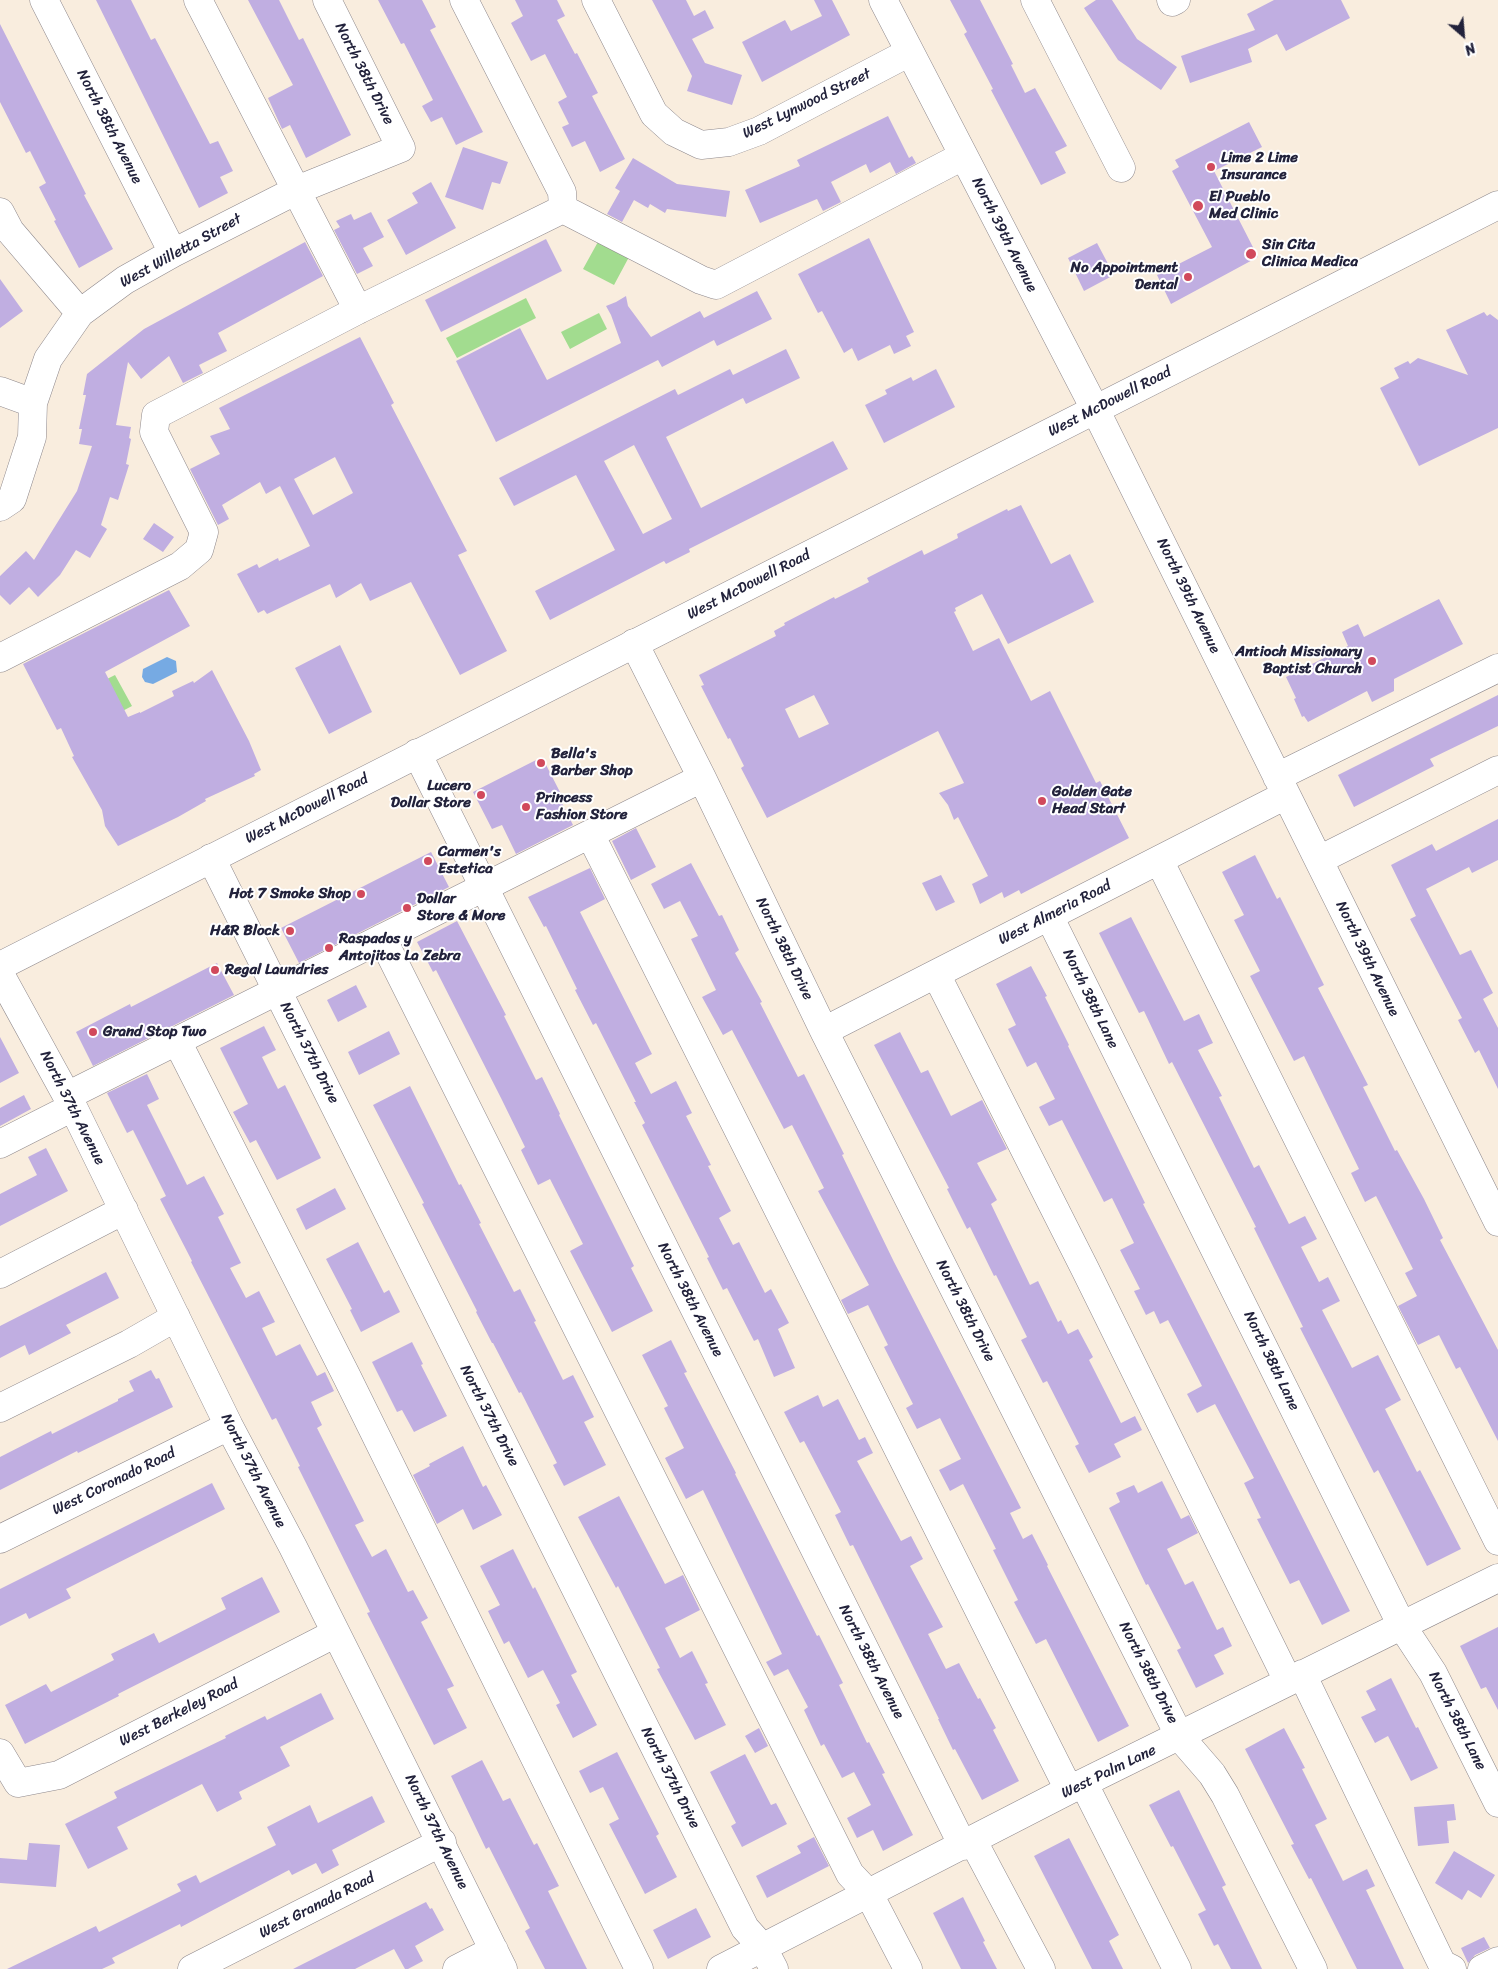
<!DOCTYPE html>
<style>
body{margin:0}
#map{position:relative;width:1498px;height:1969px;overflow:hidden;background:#f9edde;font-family:Sriracha,sans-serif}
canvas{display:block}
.north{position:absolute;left:1438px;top:10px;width:50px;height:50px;-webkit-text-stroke:4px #fff;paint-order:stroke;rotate:153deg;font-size:14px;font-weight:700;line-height:20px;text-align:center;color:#22223b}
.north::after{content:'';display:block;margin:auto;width:18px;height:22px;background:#22223b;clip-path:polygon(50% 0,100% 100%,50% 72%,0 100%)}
</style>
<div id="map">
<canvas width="1498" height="1969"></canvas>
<div class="north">N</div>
</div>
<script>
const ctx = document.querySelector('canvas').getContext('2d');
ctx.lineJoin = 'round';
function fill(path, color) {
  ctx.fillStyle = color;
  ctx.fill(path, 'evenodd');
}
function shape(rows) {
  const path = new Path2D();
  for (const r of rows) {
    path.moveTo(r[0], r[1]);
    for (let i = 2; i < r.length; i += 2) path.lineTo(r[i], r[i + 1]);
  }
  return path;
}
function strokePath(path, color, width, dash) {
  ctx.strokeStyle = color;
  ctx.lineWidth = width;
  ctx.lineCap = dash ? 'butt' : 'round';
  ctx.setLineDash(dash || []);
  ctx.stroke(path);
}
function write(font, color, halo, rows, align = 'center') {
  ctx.font = font + ' Sriracha,sans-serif';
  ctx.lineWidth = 4;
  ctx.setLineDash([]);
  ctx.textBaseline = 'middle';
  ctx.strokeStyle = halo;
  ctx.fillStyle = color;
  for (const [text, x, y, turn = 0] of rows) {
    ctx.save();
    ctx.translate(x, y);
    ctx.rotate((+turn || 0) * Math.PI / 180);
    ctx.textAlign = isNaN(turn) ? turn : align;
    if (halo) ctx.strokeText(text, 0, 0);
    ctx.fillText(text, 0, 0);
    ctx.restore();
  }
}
const green = shape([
 [599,240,629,257,614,285,583,269],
 [526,298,536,318,457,358,446,338],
 [599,313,607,329,570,349,561,332],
 [115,675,132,706,113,716,99,683]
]);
const water = shape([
 [167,657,176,661,177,672,153,684,145,682,142,677,143,669]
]);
const building = shape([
 [96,0,131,0,151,40,155,38,210,144,218,141,233,171,220,177,228,193,199,208],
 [248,0,279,0,299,40,303,38,351,135,306,158,290,125,282,129,268,98,293,85],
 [378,0,422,0,436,27,430,30,483,132,456,145,442,117,431,122,422,106,433,100,404,43,401,44],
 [515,0,557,0,565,16,557,20,575,54,577,53,598,93,592,96,625,159,600,172,585,141,572,147,562,127,569,124,558,102,567,97,545,54,531,61,511,23,523,16],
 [652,0,686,0,694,16,705,10,714,28,692,39,705,63,742,75,732,105,687,91,692,76],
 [814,0,832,0,850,35,762,82,742,42,785,20,791,31,822,16],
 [950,0,980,0,1013,64,1011,65,1025,93,1035,88,1067,146,1055,152,1066,173,1041,185,991,90,993,89,964,34,967,32],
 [1096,0,1112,0,1137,39,1177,67,1161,90,1118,60,1084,8],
 [1274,0,1341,0,1350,18,1286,51,1277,34,1248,49,1252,62,1190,83,1181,56,1255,30,1247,14],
 [0,24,86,194,84,195,113,249,79,268,54,221,56,220,39,187,46,183,30,151,26,153,0,102],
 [888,116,909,158,912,156,916,163,896,174,890,162,870,173,866,164,831,182,841,202,823,211,817,199,760,223,745,190,800,166,797,160],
 [1249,122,1262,147,1214,171,1258,257,1171,304,1157,275,1212,247,1172,171,1179,167,1175,160],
 [463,147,508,162,500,184,492,182,483,210,445,197],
 [633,158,677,184,730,191,726,217,667,209,665,213,650,204,648,208,634,200,622,222,607,214,620,191,615,188],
 [431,182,456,228,406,255,387,220,418,203,412,193],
 [371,212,384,237,363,248,373,266,357,274,334,230,340,227,336,221,351,214,354,220],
 [869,238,914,332,906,336,911,346,894,354,890,345,858,361,852,348,844,353,822,311,818,313,798,274],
 [546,239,562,271,441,332,425,300],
 [305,242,323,276,218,333,227,351,199,365,203,373,183,383,169,356,141,379,128,362,116,425,131,427,129,438,131,439,126,464,129,465,118,500,110,497,101,525,107,529,90,558,76,550,60,575,38,597,29,587,10,605,0,595,0,576,26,551,34,560,77,491,92,446,79,444,82,429,79,429,86,395,83,395,87,374,144,329],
 [1097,243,1114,275,1084,291,1068,258],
 [0,279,23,311,0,328],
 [757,291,772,319,717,346,714,340,662,367,658,360,496,442,456,361,520,328,547,380,621,343,611,315,606,306,616,302,626,296,628,306,651,337,700,311,704,318],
 [1484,312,1487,316,1490,314,1498,320,1498,428,1419,466,1380,388,1399,378,1394,368,1408,361,1410,364,1418,358,1468,375,1446,330],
 [360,337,394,403,391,405,467,551,458,555,507,651,460,675,411,582,370,601,361,583,336,598,330,584,267,614,264,610,258,613,237,574,257,564,259,568,278,558,279,561,310,546,280,486,266,494,260,482,222,505,229,519,218,525,190,469,220,454,210,436,230,429,219,408],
 [335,457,353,493,313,515,294,479],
 [786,349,800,378,746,404,743,398,666,437,701,508,833,441,848,469,689,549,690,552,666,564,664,561,550,620,535,591,615,550,576,475,514,506,499,478,675,389,678,395,730,369,733,375],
 [634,445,672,519,643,534,604,461],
 [936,369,955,407,884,443,865,405,887,394,885,390,911,377,913,381],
 [1021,505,1051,564,1070,554,1094,602,1008,644,982,594,955,608,956,611,954,612,973,651,999,638,1031,701,1050,691,1096,783,1100,781,1129,838,1021,894,1019,890,1004,898,1002,892,980,904,972,884,988,876,958,817,954,820,948,805,939,793,964,783,938,731,767,818,741,768,744,766,730,738,728,739,701,686,704,685,699,675,776,636,774,631,785,625,784,623,834,597,835,599,869,582,867,578,922,550,924,555,958,538,957,534,1007,509,1008,511],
 [814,695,829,724,799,738,785,709],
 [154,523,174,537,163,552,143,539],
 [169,590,190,626,105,672,128,717,140,712,140,713,174,696,172,691,193,681,194,683,212,670,249,741,261,770,254,774,255,776,205,799,206,801,178,817,118,846,105,826,102,810,72,757,74,756,61,728,57,730,23,664],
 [1439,599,1463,644,1394,679,1394,691,1372,702,1367,691,1308,722,1304,716,1302,717,1294,699,1296,698,1286,677,1348,646,1342,632,1358,624,1364,637],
 [340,645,372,712,329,734,295,668],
 [1498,695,1498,726,1430,759,1434,766,1354,807,1338,775],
 [542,757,561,794,558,795,573,825,516,854,502,825,492,829,473,792],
 [1498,819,1498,860,1472,873,1469,867,1426,889,1460,955,1471,950,1493,993,1483,999,1498,1028,1498,1089,1479,1050,1475,1053,1458,1020,1462,1018,1410,919,1416,916,1391,865,1432,844,1436,851],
 [636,828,656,867,631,880,612,841],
 [431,852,449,887,299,963,281,928],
 [1255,855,1277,899,1280,897,1324,985,1318,988,1368,1085,1363,1087,1395,1151,1397,1150,1424,1199,1443,1238,1440,1240,1498,1350,1498,1441,1460,1367,1456,1369,1439,1335,1418,1345,1398,1306,1417,1296,1405,1273,1413,1269,1376,1196,1365,1202,1351,1173,1359,1169,1304,1056,1294,1061,1250,976,1260,971,1234,920,1244,915,1222,872],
 [691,863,719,916,722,915,739,950,735,953,762,1002,760,1003,798,1077,804,1074,844,1154,842,1155,894,1262,1021,1508,1010,1513,1023,1539,1032,1534,1048,1565,1047,1566,1129,1726,1098,1742,1046,1639,1036,1644,1014,1602,1018,1600,993,1550,996,1549,963,1484,950,1491,939,1470,961,1459,940,1418,917,1429,906,1408,913,1404,884,1347,888,1345,868,1305,848,1314,841,1300,869,1285,818,1191,824,1188,792,1125,784,1129,732,1030,723,1035,702,997,716,990,691,939,698,936,680,901,664,909,651,884],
 [590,868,605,899,580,912,652,1054,635,1063,651,1094,676,1081,692,1113,686,1116,711,1165,708,1166,731,1211,719,1218,733,1245,739,1242,765,1293,771,1289,789,1323,778,1329,795,1368,774,1377,758,1339,754,1341,727,1288,723,1290,707,1258,709,1257,642,1125,645,1123,634,1102,636,1102,596,1023,593,1025,575,990,577,989,546,926,544,927,528,897],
 [941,875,955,902,936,911,922,883],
 [1131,917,1184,1021,1199,1014,1213,1043,1198,1050,1222,1096,1219,1097,1254,1168,1259,1165,1289,1224,1305,1216,1317,1239,1301,1247,1319,1282,1328,1277,1340,1301,1322,1310,1352,1368,1378,1355,1401,1400,1385,1409,1417,1472,1420,1470,1461,1549,1427,1566,1378,1470,1374,1473,1300,1328,1303,1327,1254,1228,1256,1227,1172,1062,1169,1064,1144,1011,1139,1013,1099,933],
 [457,921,506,1015,504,1016,536,1080,542,1077,560,1114,559,1115,589,1176,634,1266,631,1268,653,1311,612,1332,570,1251,583,1244,550,1179,538,1185,521,1150,525,1147,501,1098,436,970,433,972,417,942],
 [217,963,234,995,93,1066,76,1032,130,1004,131,1007],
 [1031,966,1047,996,1045,997,1069,1045,1068,1046,1145,1203,1143,1204,1350,1611,1322,1625,1299,1580,1290,1584,1257,1519,1261,1518,1244,1483,1254,1478,1215,1404,1197,1413,1187,1394,1202,1386,1168,1320,1160,1324,1154,1311,1146,1315,1134,1291,1140,1289,1120,1250,1134,1243,1112,1198,1104,1202,1062,1120,1049,1126,1039,1107,1055,1099,1036,1062,1027,1067,1008,1029,1016,1025,996,984],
 [356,985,367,1007,338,1022,327,1000],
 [264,1026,276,1050,262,1057,278,1089,285,1085,321,1158,277,1180,256,1140,250,1143,233,1112,248,1104,220,1048],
 [389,1031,400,1054,359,1075,348,1052],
 [900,1032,921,1073,928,1070,951,1116,982,1100,1007,1149,977,1163,997,1200,991,1204,1030,1285,1038,1281,1058,1322,1061,1320,1068,1334,1078,1329,1093,1357,1089,1360,1121,1423,1135,1416,1142,1430,1114,1444,1121,1457,1089,1473,1075,1446,1079,1444,1047,1381,1043,1383,1021,1340,1027,1337,996,1275,994,1276,970,1227,967,1229,947,1189,949,1188,874,1045],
 [0,1037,19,1073,0,1083],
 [147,1074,159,1099,147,1105,187,1185,204,1176,224,1214,218,1217,241,1263,230,1268,246,1298,259,1291,275,1322,262,1328,276,1356,300,1344,317,1376,325,1372,334,1391,311,1402,322,1425,317,1428,364,1521,355,1525,372,1557,386,1549,408,1592,413,1590,428,1618,421,1622,454,1686,447,1689,467,1728,434,1745,367,1613,370,1612,298,1467,300,1466,276,1418,272,1420,191,1262,192,1261,160,1199,166,1196,133,1130,127,1133,107,1093],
 [410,1086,459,1185,461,1184,481,1223,479,1224,514,1292,520,1289,536,1321,534,1322,563,1380,573,1375,594,1417,584,1422,606,1465,564,1486,553,1465,557,1463,521,1392,519,1393,493,1343,492,1343,476,1312,477,1311,422,1204,424,1203,373,1105],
 [24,1095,31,1109,0,1126,0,1108],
 [46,1148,68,1191,0,1226,0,1194,37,1175,28,1157],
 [335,1188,346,1209,306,1230,296,1209],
 [358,1242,384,1293,389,1290,400,1312,361,1332,350,1310,352,1309,326,1259],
 [106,1272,119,1298,66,1325,71,1333,29,1355,25,1345,0,1358,0,1326],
 [671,1340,687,1372,684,1373,736,1473,735,1474,817,1636,819,1635,843,1683,839,1685,867,1743,869,1742,885,1773,882,1774,913,1835,883,1851,873,1830,857,1838,847,1818,871,1805,854,1772,842,1778,824,1744,821,1746,804,1710,808,1707,788,1669,774,1676,766,1662,782,1654,703,1490,686,1499,665,1458,684,1448,664,1408,668,1406,642,1355],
 [412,1342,423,1364,421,1365,447,1416,414,1432,402,1410,397,1412,372,1362],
 [151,1370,156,1379,159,1378,173,1407,78,1453,77,1451,0,1490,0,1457,51,1431,52,1434,118,1401,118,1399,134,1391,129,1381],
 [818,1395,823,1407,838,1399,859,1440,865,1437,873,1453,857,1461,901,1541,911,1536,923,1559,910,1566,943,1627,928,1634,946,1669,959,1663,978,1699,980,1698,996,1728,993,1730,1019,1781,982,1800,955,1749,953,1750,938,1719,939,1719,853,1545,850,1546,835,1515,841,1512,804,1441,800,1443,784,1412],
 [463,1446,483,1487,486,1485,502,1515,473,1530,463,1509,437,1524,413,1475,430,1466,429,1464],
 [1162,1481,1181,1519,1189,1515,1198,1533,1167,1549,1185,1585,1193,1581,1217,1630,1223,1627,1232,1646,1214,1655,1224,1674,1196,1688,1177,1650,1181,1648,1148,1584,1146,1585,1109,1508,1120,1502,1116,1493,1134,1485,1138,1493],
 [212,1483,225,1509,66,1589,71,1598,29,1619,26,1613,0,1626,0,1589],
 [619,1496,665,1584,683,1575,700,1610,665,1628,680,1658,692,1651,708,1683,705,1684,726,1725,695,1740,657,1669,660,1668,618,1586,616,1588,578,1517],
 [513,1549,533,1589,535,1587,577,1672,571,1675,597,1725,573,1738,556,1705,560,1703,543,1670,528,1678,509,1641,504,1644,488,1611,500,1605,480,1566],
 [262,1577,280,1612,118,1694,119,1696,25,1744,5,1705,46,1684,51,1692,114,1660,111,1654,154,1633,159,1643,226,1609,221,1598],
 [1498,1627,1498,1710,1486,1687,1481,1689,1460,1646],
 [1391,1678,1416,1728,1418,1727,1438,1768,1411,1781,1388,1736,1375,1743,1361,1717,1376,1710,1366,1691],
 [321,1693,334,1719,280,1747,290,1766,239,1792,242,1799,217,1812,202,1784,117,1827,128,1849,88,1869,65,1824,117,1798,114,1792,226,1738,225,1736,265,1716,267,1720],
 [759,1728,768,1746,755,1753,745,1736],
 [1284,1728,1305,1768,1302,1769,1327,1819,1315,1825,1343,1881,1367,1869,1375,1886,1366,1890,1404,1969,1357,1969,1311,1878,1309,1879,1291,1845,1294,1844,1245,1749],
 [617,1752,659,1834,656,1836,677,1877,645,1894,609,1824,619,1819,603,1787,590,1793,579,1771],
 [745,1754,771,1805,776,1803,787,1824,742,1847,731,1826,736,1823,710,1772],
 [482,1760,503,1801,510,1798,534,1845,537,1843,559,1886,548,1891,587,1969,545,1969,525,1931,530,1928,489,1847,486,1849,451,1776],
 [1179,1790,1226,1885,1222,1887,1262,1969,1231,1969,1218,1944,1214,1946,1198,1914,1206,1910,1173,1846,1171,1847,1149,1805],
 [372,1796,385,1822,332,1850,339,1865,322,1874,316,1863,292,1875,289,1870,181,1927,180,1924,112,1958,115,1963,102,1969,7,1969,96,1926,99,1932,181,1891,177,1884,196,1875,200,1883,276,1845,267,1827,310,1805,318,1823],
 [1454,1804,1456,1820,1447,1821,1449,1843,1418,1846,1414,1807],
 [814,1837,829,1866,767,1898,756,1876,801,1853,797,1846],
 [1069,1838,1119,1935,1109,1941,1123,1969,1092,1969,1034,1856],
 [29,1843,60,1845,56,1887,0,1883,0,1858,27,1860],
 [1454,1851,1495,1875,1481,1898,1468,1890,1462,1900,1435,1883],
 [963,1897,985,1941,983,1942,997,1969,961,1969,933,1913],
 [426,1902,430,1909,432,1908,444,1930,415,1946,423,1961,408,1969,405,1969,394,1949,355,1969,293,1969],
 [696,1908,711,1937,668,1959,653,1930],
 [1484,1937,1490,1948,1475,1955,1468,1963,1461,1948]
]);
const minor = shape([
 [44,0,173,253],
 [198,0,358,310],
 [464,0,562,192,563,209],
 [596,0,654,114,674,132,701,145,729,142,759,131,910,52],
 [883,0,1095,409,1498,1222],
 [1035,0,1121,168],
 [1171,0,1172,2,1176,0],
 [0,212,10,231,80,313],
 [0,391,33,403],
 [0,507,12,499,32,437,33,403,48,359,80,313,125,280,173,253,297,190,401,148,327,0],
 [634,643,702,778,824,1031,1180,1737,1212,1774,1225,1795,1313,1969],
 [0,658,180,566,199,550,204,532,154,432,156,415,358,310,563,209,701,280,716,285,963,156],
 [417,753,963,1846],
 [1277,777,1498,668],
 [590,834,1069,1790],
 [211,858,745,1928,763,1948,774,1969],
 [1159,860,1498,1541],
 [1319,860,1498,770],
 [1049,916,1402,1626,1433,1673,1498,1803],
 [382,938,850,1874,869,1894,908,1969],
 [0,974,73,1107,229,1426,293,1547,389,1739,503,1969],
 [936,974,1085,1269,1288,1681],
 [824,1031,1286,795],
 [177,1041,347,1377,639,1969],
 [67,1096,702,778],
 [0,1144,73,1107],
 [0,1274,124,1210],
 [0,1408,129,1344,176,1317],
 [0,1539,229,1426],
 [1302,1674,1442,1964,1452,1969],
 [0,1753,18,1783,59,1775,336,1633],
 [1084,1784,1177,1969],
 [973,1841,1041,1969],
 [192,1969,442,1842],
 [457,1969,494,1950],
 [721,1969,1069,1790,1498,1578],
 [1482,1969,1498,1961]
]);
const major = shape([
 [0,966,1498,205]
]);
const markers = [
 [1211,167,5,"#d1495b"],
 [1198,206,6,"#d1495b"],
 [1251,254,6,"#d1495b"],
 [1188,277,5,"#d1495b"],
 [1372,661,5,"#d1495b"],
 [541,763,5,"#d1495b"],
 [481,795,5,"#d1495b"],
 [1042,801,5,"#d1495b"],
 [526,807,5,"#d1495b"],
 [428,861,5,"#d1495b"],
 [361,894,5,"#d1495b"],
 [407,908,5,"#d1495b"],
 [290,931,5,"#d1495b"],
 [329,948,5,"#d1495b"],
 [215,970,5,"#d1495b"],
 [93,1032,5,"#d1495b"]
];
const streetNames = [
 ["North 38th Drive",364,74,63],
 ["West Lynwood Street",807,104,-26],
 ["North 38th Avenue",109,127,63],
 ["North 39th Avenue",1004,235,63],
 ["West Willetta Street",181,251,-29],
 ["West McDowell Road",1110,402,-27],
 ["West McDowell Road",749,585,-27],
 ["North 39th Avenue",1188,596,64],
 ["West McDowell Road",307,809,-27],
 ["West Almeria Road",1055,913,-27],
 ["North 38th Drive",784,949,64],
 ["North 39th Avenue",1367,959,64],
 ["North 38th Lane",1090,999,64],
 ["North 37th Drive",309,1053,63],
 ["North 37th Avenue",72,1108,63],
 ["North 38th Avenue",690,1300,63],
 ["North 38th Drive",965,1311,63],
 ["North 38th Lane",1271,1361,64],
 ["North 37th Drive",489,1416,63],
 ["North 37th Avenue",253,1471,63],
 ["West Coronado Road",114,1482,-26],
 ["North 38th Avenue",871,1662,63],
 ["North 38th Drive",1148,1673,63],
 ["West Berkeley Road",179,1713,-27],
 ["North 38th Lane",1457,1721,63],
 ["West Palm Lane",1109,1772,-26],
 ["North 37th Drive",670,1778,63],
 ["North 37th Avenue",436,1832,64],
 ["West Granada Road",317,1906,-27]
];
const poiNames = [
 ["Lime 2 Lime",1221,158],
 ["Insurance",1221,175],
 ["El Pueblo",1209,197],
 ["Med Clinic",1209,214],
 ["Sin Cita",1262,245],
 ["Clinica Medica",1262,262],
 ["No Appointment",1178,268,"right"],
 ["Dental",1178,285,"right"],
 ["Antioch Missionary",1362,652,"right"],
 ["Baptist Church",1362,669,"right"],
 ["Bella's",551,754],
 ["Barber Shop",551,771],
 ["Lucero",471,786,"right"],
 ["Dollar Store",471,803,"right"],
 ["Golden Gate",1052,792],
 ["Head Start",1052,809],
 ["Princess",536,798],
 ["Fashion Store",536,815],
 ["Carmen's",438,852],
 ["Estetica",438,869],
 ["Hot 7 Smoke Shop",351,894,"right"],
 ["Dollar",417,899],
 ["Store & More",417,916],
 ["H&R Block",280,931,"right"],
 ["Raspados y",339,939],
 ["Antojitos La Zebra",339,956],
 ["Regal Laundries",225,970],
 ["Grand Stop Two",103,1032]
];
fill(green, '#a2dc8f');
fill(water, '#76aae3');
fill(building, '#c0aee1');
strokePath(minor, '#8e888c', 29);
strokePath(major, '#8e888c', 29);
strokePath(minor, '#fff', 28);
strokePath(major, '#fff', 28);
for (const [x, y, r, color] of markers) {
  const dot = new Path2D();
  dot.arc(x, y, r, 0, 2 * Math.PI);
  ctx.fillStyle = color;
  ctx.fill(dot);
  strokePath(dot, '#fff', 2);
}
write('15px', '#22223b', '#fff', streetNames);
write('bold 15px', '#22223b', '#fff', poiNames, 'left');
</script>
